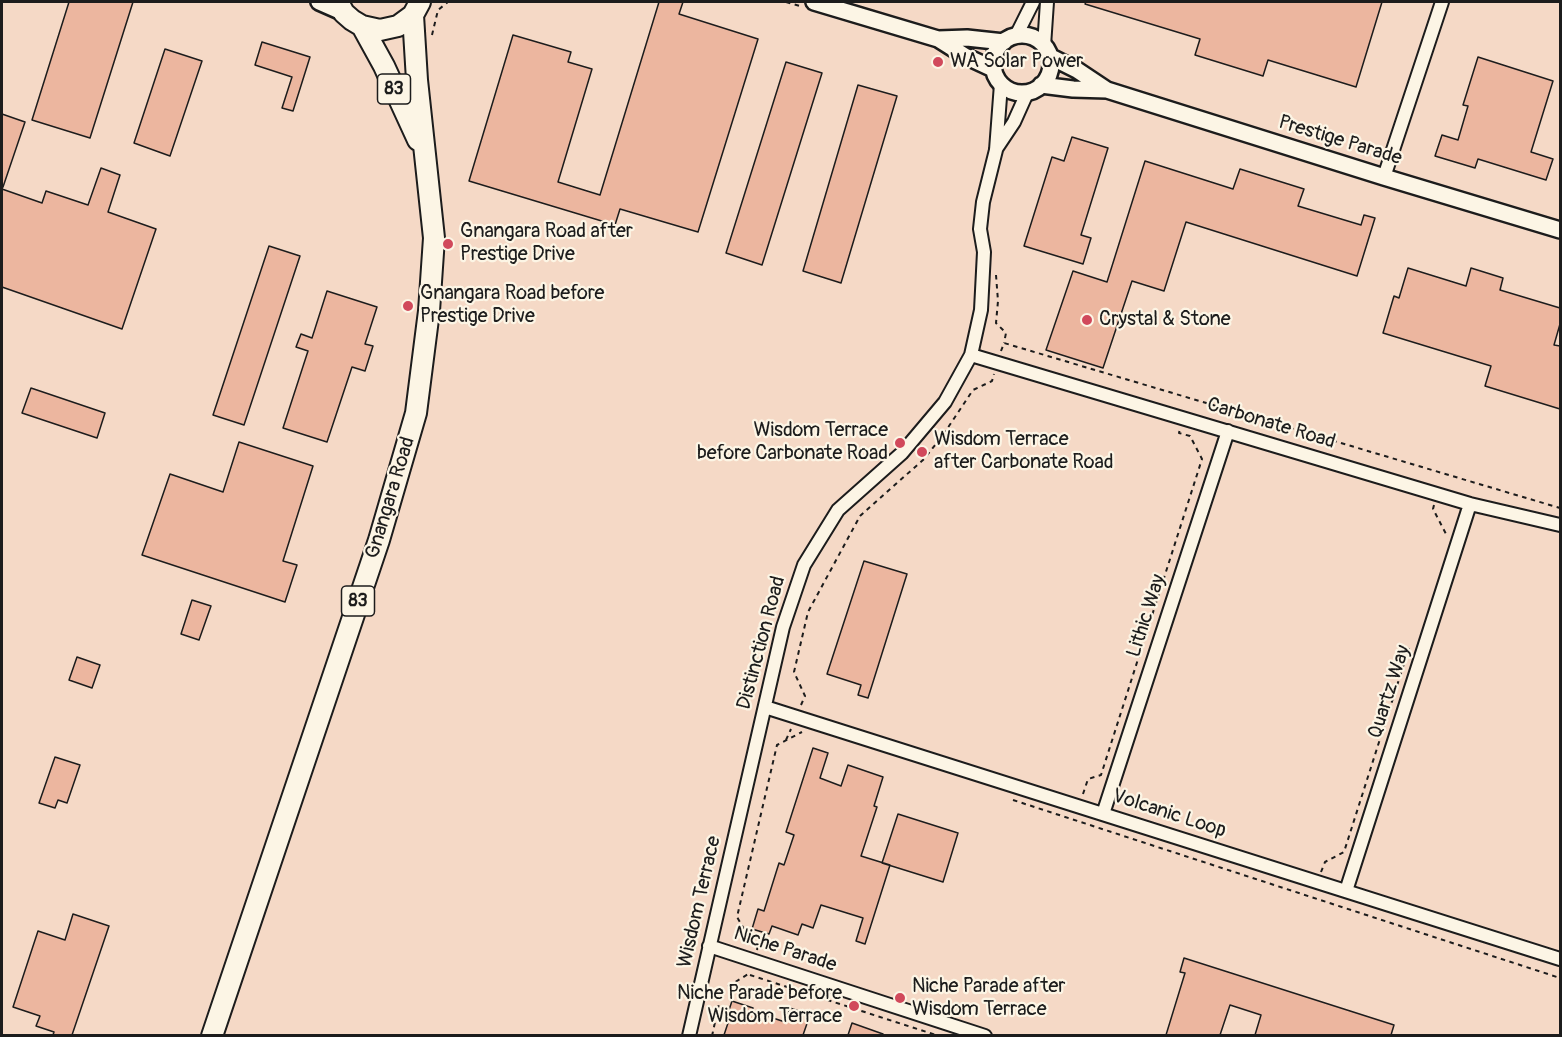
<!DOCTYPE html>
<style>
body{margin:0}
#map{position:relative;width:1562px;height:1037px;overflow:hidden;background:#f9e8d7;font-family:Pangolin,sans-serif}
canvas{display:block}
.frame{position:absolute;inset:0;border:3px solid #1c1c1c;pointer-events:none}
</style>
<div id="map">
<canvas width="1562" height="1037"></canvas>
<div class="frame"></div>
</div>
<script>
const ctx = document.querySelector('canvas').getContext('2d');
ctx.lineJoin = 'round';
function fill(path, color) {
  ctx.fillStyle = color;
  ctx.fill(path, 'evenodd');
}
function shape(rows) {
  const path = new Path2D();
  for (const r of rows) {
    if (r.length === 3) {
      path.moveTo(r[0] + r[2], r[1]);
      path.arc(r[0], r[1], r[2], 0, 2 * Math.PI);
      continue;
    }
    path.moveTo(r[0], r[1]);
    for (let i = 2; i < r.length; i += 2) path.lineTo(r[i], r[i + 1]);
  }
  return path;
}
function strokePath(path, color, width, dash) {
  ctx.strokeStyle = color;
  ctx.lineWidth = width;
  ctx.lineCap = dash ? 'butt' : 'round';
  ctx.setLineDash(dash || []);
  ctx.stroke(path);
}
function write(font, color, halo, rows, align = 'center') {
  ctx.font = font + ' Pangolin,sans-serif';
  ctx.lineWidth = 4.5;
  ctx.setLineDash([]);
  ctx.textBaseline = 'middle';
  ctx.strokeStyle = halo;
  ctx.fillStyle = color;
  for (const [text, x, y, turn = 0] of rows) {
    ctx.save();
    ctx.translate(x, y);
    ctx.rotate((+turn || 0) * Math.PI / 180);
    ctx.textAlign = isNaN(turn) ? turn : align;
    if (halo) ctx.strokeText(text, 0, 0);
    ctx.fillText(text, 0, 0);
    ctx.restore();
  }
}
const built = shape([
 [2,2,1560,2,1560,1035,2,1035]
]);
const building = shape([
 [69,2,133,2,90,138,32,120,69,2],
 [659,2,683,2,679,14,758,39,698,232,620,209,615,225,469,181,513,35,571,52,568,62,592,69,558,182,600,195,659,2],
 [1086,2,1382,2,1356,87,1268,60,1263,76,1195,55,1200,39,1085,4,1086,2],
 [262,42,310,57,293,111,282,108,292,77,255,65,262,42],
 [165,49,202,61,170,156,134,143,165,49],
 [1478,57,1553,81,1531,152,1553,159,1546,180,1478,159,1475,168,1435,156,1442,135,1458,140,1468,106,1463,105,1478,57],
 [786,62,822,73,762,265,726,253,786,62],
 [858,85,897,96,841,283,803,271,858,85],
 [2,114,25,122,3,187,2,186,2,114],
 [1072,137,1108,148,1081,235,1091,238,1083,264,1024,246,1052,157,1064,161,1072,137],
 [1145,161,1233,189,1240,169,1304,189,1298,206,1361,225,1364,215,1375,218,1357,276,1186,222,1164,291,1132,281,1103,368,1046,350,1073,271,1107,282,1145,161],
 [101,168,120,175,108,212,156,229,122,329,2,287,2,189,42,203,46,191,88,205,101,168],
 [269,246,300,256,244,425,213,415,269,246],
 [1408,268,1466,286,1471,268,1503,278,1500,290,1560,308,1560,324,1554,345,1560,346,1560,409,1485,386,1491,366,1383,333,1394,296,1399,298,1408,268],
 [327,291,377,307,365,344,373,346,365,371,352,367,327,442,283,428,308,351,296,347,301,334,312,338,327,291],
 [31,388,105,413,97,438,22,413,31,388],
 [239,442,313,466,283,561,297,565,285,602,142,555,170,474,223,492,239,442],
 [864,561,907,574,868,698,858,695,861,685,827,674,864,561],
 [192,600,211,606,199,640,181,634,192,600],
 [77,657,100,665,92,688,69,680,77,657],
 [813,748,828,753,820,778,841,786,848,765,883,777,874,806,877,807,861,856,890,865,865,944,856,941,863,918,821,905,813,928,802,924,798,935,772,926,769,934,752,929,758,909,764,911,779,863,784,865,794,835,786,832,813,748],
 [55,757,80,765,67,803,58,800,55,808,39,803,55,757],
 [898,814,958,833,943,882,882,863,898,814],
 [73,914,109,926,72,1035,53,1035,54,1032,36,1026,40,1016,13,1007,38,931,65,940,73,914],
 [1184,958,1394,1025,1391,1035,1255,1035,1261,1015,1230,1005,1220,1035,1166,1035,1185,973,1180,972,1184,958],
 [732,1001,753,1008,752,1011,785,1022,790,1008,810,1015,803,1035,724,1035,728,1023,725,1022,732,1001],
 [852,1023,883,1034,882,1035,848,1035,852,1023]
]);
const path = shape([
 [786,2,800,6],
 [432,35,438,10,448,2],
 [996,275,998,301,996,323,1006,333,1004,343],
 [1001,351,1004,343,1560,508],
 [1434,505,1433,509,1446,534],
 [801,705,805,696,794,672,808,612,860,516,924,459,943,435,973,390,992,381,994,374],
 [786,740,791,729],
 [1083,794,1088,779,1101,775,1202,459,1190,436,1179,433,1180,429],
 [1013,800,1560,978],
 [1321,872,1325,862,1344,852,1409,648],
 [757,950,758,945,752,943,737,917,777,745,802,732],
 [750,975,939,1036],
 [712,1036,722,990,750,973]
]);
const minor = shape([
 [1016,36,1033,2],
 [1044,46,1047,2],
 [996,149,1014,122,1027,93],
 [1384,177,1442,2],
 [971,355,1470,504,1560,525],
 [765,707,1560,959],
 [1103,814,1228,431],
 [1346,891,1470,504],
 [709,946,985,1036],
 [689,1036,783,627,804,565,838,510,902,453,945,402,971,355,981,310,984,252,980,229,983,202,996,150,1001,84]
]);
const tertiary = shape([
 [319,2,344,13],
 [814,2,938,39,965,56,993,69],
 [1022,64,29],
 [938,39,967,38,1004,42],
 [1049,56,1077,70,1107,90,1384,177,1560,230],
 [1041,85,1073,89,1107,90]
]);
const primary = shape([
 [338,2,344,13,352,20,362,26,380,30,398,26,413,15,420,2],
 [362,26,384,66,418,140],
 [212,1036,379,540,416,413,429,311,434,238,417,80,413,15]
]);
const markers = [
 [938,62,6,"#d1495b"],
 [448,244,6,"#d1495b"],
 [408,306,6,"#d1495b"],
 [1087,320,6,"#d1495b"],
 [900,443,6,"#d1495b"],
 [922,452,6,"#d1495b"],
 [900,998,6,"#d1495b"],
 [854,1006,6,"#d1495b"]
];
const shields = [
 [394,89,33],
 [358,601,33]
];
const shieldNames = [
 ["83",394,89],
 ["83",358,601]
];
const poiNames = [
 ["WA Solar Power",950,62],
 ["Gnangara Road after",460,232],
 ["Prestige Drive",460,255],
 ["Gnangara Road before",420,294],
 ["Prestige Drive",420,317],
 ["Crystal & Stone",1099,320],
 ["Wisdom Terrace",888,431,"right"],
 ["before Carbonate Road",888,454,"right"],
 ["Wisdom Terrace",934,440],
 ["after Carbonate Road",934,463],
 ["Niche Parade after",912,987],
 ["Wisdom Terrace",912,1010],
 ["Niche Parade before",842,994,"right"],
 ["Wisdom Terrace",842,1017,"right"]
];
const streetNames = [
 ["Prestige Parade",1340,141,17],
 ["Carbonate Road",1271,424,17],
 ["Gnangara Road",391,498,-73],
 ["Lithic Way",1147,616,-72],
 ["Distinction Road",762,643,-75],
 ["Quartz Way",1390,692,-72],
 ["Volcanic Loop",1169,814,18],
 ["Wisdom Terrace",700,902,-77],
 ["Niche Parade",785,950,18]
];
fill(built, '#f5d9c6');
fill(building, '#ecb69f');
strokePath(building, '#1c1c1c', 1.5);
strokePath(minor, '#1c1c1c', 16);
strokePath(tertiary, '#1c1c1c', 20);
strokePath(primary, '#1c1c1c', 24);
strokePath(path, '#1c1c1c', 2, [4.5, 4.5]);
strokePath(minor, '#fcf5e5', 12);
strokePath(tertiary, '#fcf5e5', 15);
strokePath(primary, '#fcf5e5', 20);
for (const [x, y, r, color] of markers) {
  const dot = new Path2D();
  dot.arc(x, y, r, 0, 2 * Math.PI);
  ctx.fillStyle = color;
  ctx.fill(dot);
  strokePath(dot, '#fcf5e5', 2);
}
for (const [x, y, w] of shields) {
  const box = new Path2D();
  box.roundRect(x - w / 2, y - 15, w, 30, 4.5);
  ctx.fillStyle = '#fcf5e5';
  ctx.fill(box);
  strokePath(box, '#1c1c1c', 1.5);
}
write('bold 18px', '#1c1c1c', null, shieldNames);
write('20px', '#1c1c1c', '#fcf5e5', poiNames, 'left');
write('20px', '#1c1c1c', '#fcf5e5', streetNames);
</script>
